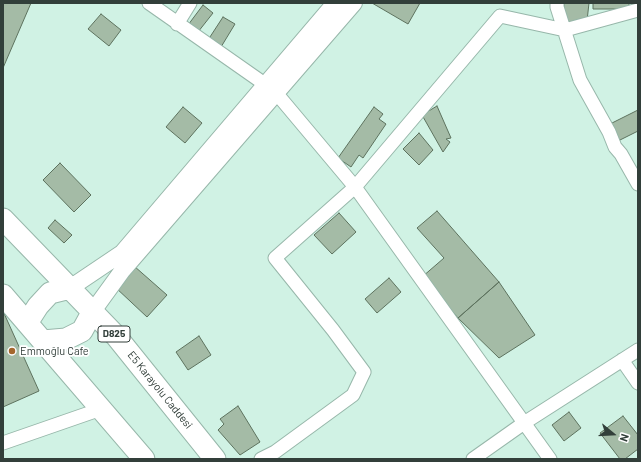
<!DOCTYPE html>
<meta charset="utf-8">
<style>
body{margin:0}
#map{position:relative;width:641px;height:462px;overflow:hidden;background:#d0f2e4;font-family:Barlow,sans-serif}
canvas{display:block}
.frame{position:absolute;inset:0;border:4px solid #323f3a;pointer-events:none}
.north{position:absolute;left:593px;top:414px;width:40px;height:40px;-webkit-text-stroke:3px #fff;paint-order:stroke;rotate:108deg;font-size:11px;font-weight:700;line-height:16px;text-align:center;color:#323f3a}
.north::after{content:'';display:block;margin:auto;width:14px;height:18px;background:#323f3a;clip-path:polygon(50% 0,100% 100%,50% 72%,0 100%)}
</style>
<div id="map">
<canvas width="641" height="462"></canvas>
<div class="frame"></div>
<div class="north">N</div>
</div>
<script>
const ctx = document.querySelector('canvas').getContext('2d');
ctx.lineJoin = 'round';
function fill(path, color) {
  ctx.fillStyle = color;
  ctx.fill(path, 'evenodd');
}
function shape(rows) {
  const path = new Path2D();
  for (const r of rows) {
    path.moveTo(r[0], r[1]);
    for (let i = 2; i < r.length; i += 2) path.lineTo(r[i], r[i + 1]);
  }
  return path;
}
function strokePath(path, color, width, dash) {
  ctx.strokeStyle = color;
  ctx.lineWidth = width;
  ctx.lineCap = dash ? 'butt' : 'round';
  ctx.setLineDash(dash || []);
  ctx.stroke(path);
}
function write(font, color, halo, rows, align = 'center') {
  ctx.font = font + ' Barlow,sans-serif';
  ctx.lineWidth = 3.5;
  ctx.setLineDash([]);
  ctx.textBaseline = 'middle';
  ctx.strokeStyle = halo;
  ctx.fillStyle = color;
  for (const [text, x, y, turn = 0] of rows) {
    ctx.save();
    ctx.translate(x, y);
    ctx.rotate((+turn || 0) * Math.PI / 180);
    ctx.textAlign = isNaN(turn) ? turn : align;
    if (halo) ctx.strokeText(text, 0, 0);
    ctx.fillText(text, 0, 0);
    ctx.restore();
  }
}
const building = shape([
 [3,3,31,3,3,68,3,3],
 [372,3,420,3,408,24,372,3],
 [564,3,589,3,587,21,577,20,575,23,563,21,564,3],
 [593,3,629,3,629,9,593,9,593,3],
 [203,5,213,13,198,32,188,25,203,5],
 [101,14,121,30,109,46,88,29,101,14],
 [223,17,235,24,221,47,208,40,223,17],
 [437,106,451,138,446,139,450,142,443,152,422,115,437,106],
 [183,107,202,123,185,143,166,127,183,107],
 [374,107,383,114,379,119,386,124,363,158,359,155,351,167,338,158,374,107],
 [638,110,638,131,618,141,610,124,638,110],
 [419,133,433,150,419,165,403,149,419,133],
 [60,163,91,195,74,212,43,180,60,163],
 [437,211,499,282,458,318,422,277,444,258,417,228,437,211],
 [339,213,356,232,332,254,314,235,339,213],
 [55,220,72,235,64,243,48,228,55,220],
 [134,266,167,295,147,317,115,287,134,266],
 [389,278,401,292,377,313,365,299,389,278],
 [499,282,535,335,499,358,458,318,499,282],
 [3,311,39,391,3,407,3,311],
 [199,336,211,355,188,370,176,352,199,336],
 [238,406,260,442,240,455,218,430,224,424,220,419,238,406],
 [569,412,581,428,564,441,552,425,569,412],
 [623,416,638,435,638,449,625,459,620,459,600,433,623,416]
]);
const minor = shape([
 [149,3,266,85,277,94,355,187,550,459],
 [557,3,557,7,580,80,609,132,615,147,621,154,638,184],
 [177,24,190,3],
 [622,360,638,383],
 [3,443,101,409],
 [261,459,275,452,353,395,364,372,333,330,275,258,355,187,500,16,565,30,638,10],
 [473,459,524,423,638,350]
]);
const tertiary = shape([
 [70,288,122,253,335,3],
 [93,311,122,271,354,3]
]);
const trunk = shape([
 [3,219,116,336,215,459],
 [3,295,144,459],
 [27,323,38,306,50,293,70,288],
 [43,341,66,339,82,331,93,311]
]);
const markers = [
 [12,351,4,"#a4662c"]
];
const shields = [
 [114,334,32]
];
const shieldNames = [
 ["D825",114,334]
];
const poiNames = [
 ["Emmoğlu Cafe",20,351]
];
const streetNames = [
 ["E5 Karayolu Caddesi",160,390,51]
];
fill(building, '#a4bba6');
strokePath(building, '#5d725e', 1);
strokePath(minor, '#97b7aa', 15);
strokePath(tertiary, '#97b7aa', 18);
strokePath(trunk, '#97b7aa', 23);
strokePath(minor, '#fff', 13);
strokePath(tertiary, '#fff', 16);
strokePath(trunk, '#fff', 21);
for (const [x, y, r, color] of markers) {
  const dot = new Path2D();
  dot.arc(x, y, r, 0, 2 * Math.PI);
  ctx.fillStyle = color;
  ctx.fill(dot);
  strokePath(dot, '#fff', 1.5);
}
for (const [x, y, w] of shields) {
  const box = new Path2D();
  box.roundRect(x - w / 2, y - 8, w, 16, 3);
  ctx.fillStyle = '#fff';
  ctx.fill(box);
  strokePath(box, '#323f3a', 1);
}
write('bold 10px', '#323f3a', null, shieldNames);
write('11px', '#323f3a', '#fff', poiNames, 'left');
write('11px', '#323f3a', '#fff', streetNames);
</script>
